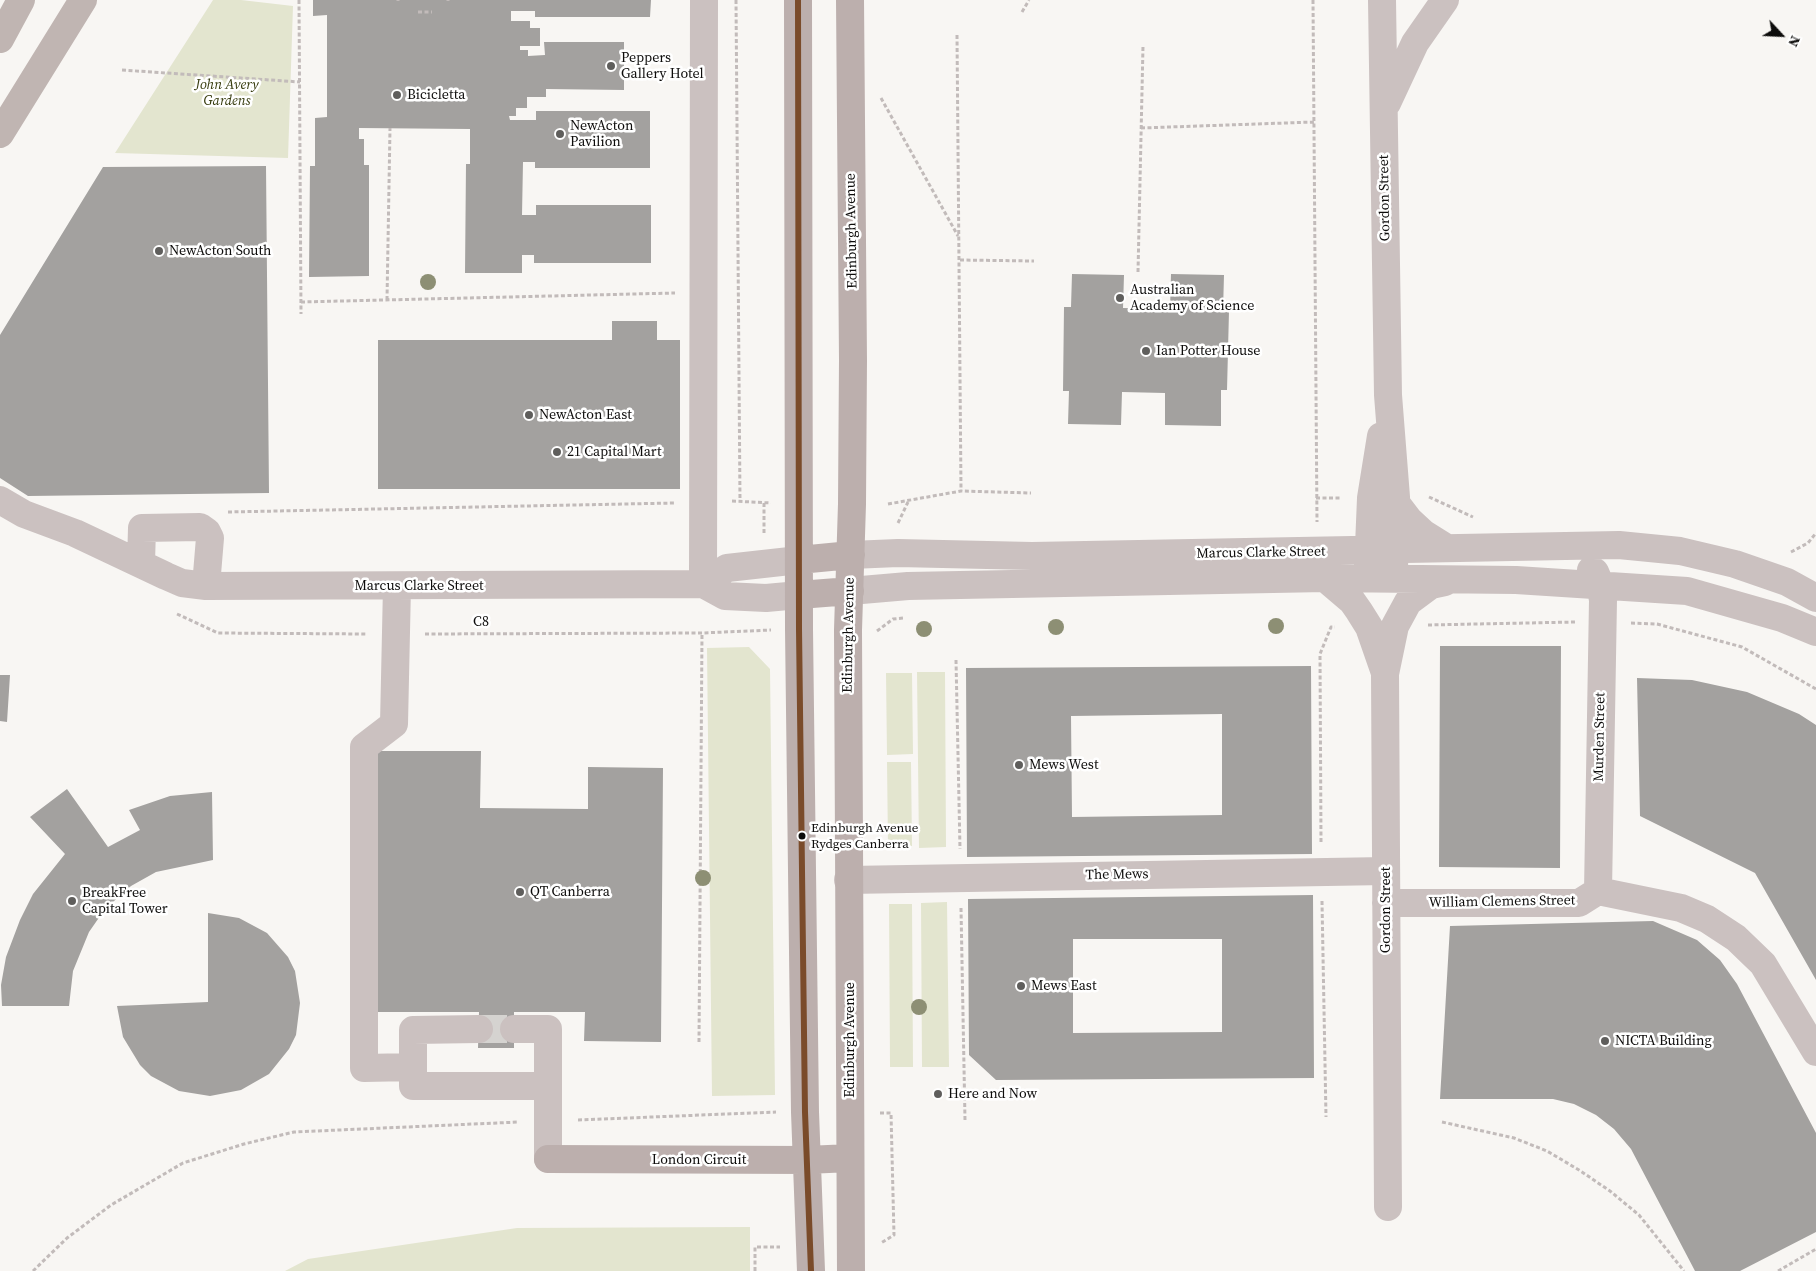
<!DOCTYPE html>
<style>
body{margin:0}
#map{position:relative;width:1816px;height:1271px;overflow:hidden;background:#f8f6f3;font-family:"Source Serif 4",serif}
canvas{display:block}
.north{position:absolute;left:1756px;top:10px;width:50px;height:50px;-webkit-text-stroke:4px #fff;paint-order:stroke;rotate:115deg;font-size:14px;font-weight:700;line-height:20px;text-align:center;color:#0d0c0b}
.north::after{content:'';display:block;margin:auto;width:18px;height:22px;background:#0d0c0b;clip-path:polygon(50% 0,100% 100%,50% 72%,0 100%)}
</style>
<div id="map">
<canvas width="1816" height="1271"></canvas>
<div class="north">N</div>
</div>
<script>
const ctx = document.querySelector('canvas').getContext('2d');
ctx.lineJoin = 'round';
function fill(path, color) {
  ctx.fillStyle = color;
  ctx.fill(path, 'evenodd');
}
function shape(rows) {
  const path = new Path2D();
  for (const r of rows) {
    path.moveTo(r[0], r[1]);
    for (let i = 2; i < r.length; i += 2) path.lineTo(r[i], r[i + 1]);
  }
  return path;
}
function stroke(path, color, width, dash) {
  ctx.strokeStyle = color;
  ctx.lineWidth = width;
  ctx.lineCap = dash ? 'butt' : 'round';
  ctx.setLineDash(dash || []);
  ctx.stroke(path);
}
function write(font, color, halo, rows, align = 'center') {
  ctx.font = font + ' "Source Serif 4",serif';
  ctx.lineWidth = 5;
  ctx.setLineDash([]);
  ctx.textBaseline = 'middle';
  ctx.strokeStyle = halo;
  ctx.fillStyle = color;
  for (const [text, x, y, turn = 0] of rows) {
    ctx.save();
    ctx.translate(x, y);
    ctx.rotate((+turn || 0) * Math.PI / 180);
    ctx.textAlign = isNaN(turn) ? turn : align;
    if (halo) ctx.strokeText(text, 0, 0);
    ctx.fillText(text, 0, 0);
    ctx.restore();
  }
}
fill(shape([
 [213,0,241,0,293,6,288,158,115,153],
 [749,647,770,669,775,1095,712,1096,707,648],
 [917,672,945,672,946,847,919,848],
 [886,673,912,673,913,754,887,755],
 [887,762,911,762,912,846,888,846],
 [947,902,949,1067,922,1067,921,903],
 [889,904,912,904,913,1067,890,1067],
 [750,1227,750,1271,285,1271,308,1259,517,1228]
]), '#e3e5cf');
fill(shape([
 [313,0,651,0,650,17,535,17,535,11,511,11,511,21,530,21,530,28,540,28,540,46,520,46,520,50,528,50,528,56,545,55,544,42,624,42,624,90,546,89,546,97,527,97,527,108,516,108,516,116,509,116,510,120,536,120,536,111,650,111,650,168,535,168,535,162,523,162,522,215,536,215,536,205,651,205,651,263,534,263,534,255,522,255,522,273,465,273,466,164,470,164,470,129,359,128,359,139,364,139,364,165,369,165,369,276,309,277,310,166,315,166,315,118,327,117,327,15,313,16],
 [266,166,269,493,28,496,0,478,0,335,103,167],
 [1072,274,1124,275,1123,308,1170,309,1171,274,1224,275,1223,311,1229,311,1227,390,1221,390,1221,426,1165,425,1165,393,1122,392,1121,425,1068,424,1069,391,1063,391,1064,307,1071,307],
 [612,321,657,321,657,340,680,340,680,489,378,489,378,340,612,340],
 [1440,646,1561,646,1560,868,1439,867],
 [1311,666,1312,854,967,857,966,668],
 [1222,714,1222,815,1072,817,1071,716],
 [0,675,10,675,7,722,0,721],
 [1637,678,1692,680,1747,692,1799,714,1816,725,1816,980,1755,873,1640,816],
 [375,751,481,751,480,808,588,809,588,767,663,768,661,1042,584,1041,585,1012,514,1012,514,1048,478,1048,479,1012,369,1012],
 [67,789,108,847,140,830,129,810,170,796,212,792,213,860,156,872,131,886,105,909,89,932,73,971,69,1006,2,1006,1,985,6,957,20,920,33,894,65,854,30,817],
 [1313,895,1314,1078,996,1080,969,1055,968,899],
 [1073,939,1222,939,1222,1032,1073,1033],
 [208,913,239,918,267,933,288,957,295,971,300,1003,296,1035,289,1049,269,1074,241,1090,210,1096,179,1091,151,1076,140,1065,123,1037,117,1006,208,1002],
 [1653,921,1697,940,1720,960,1737,984,1816,1133,1816,1232,1740,1271,1695,1271,1631,1149,1614,1129,1596,1115,1574,1104,1553,1099,1440,1099,1450,926]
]), '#a3a19f');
stroke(shape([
 [479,1029,514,1029]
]), '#d5d3d0', 28, [28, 14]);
stroke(shape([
 [299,0,301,314],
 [736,0,740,501],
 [1313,0,1317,522],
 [398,1,398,0],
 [448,1,448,0],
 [418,12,432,12],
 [1022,12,1029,0],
 [957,35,961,491],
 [122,70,300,82],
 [881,98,958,236],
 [1141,128,1314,122],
 [960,260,1034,261],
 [1138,272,1143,46],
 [387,300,390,128],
 [301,302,675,293],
 [1429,497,1473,517],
 [1316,498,1342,498],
 [732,501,771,503],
 [764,503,764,535],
 [888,504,961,491,1031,493],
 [228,512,674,503],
 [898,523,908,502],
 [1791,552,1808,543,1816,533],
 [177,614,218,633,366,634],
 [1631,623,1657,624,1742,647,1816,689],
 [1428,625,1575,622],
 [877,631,893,619,904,618],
 [425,634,702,633,771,630],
 [956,660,960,849],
 [1321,842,1320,654,1331,627,1335,627],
 [1322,901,1326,1117],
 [961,908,965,1120],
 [699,1042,702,633],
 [880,1113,891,1113,894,1235,881,1243],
 [578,1120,776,1112],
 [1442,1122,1514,1138,1547,1151,1579,1170,1610,1191,1639,1215,1684,1271],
 [33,1271,67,1238,111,1205,183,1163,244,1144,294,1132,519,1122],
 [755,1271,755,1247,780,1247],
 [1778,1271,1816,1249]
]), '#c2bbba', 3, [4, 2.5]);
stroke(shape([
 [1382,0,1388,395,1396,497,1394,568],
 [1387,103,1415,43,1445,0],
 [0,500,24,514,75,533,166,576,182,583,206,586,703,584,725,596,766,598,799,595],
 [1396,503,1409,520,1423,533,1447,548],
 [851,555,898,553,1032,556,1619,545,1680,551,1735,564,1787,582,1816,598],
 [141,563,142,528,200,527,207,532,210,538,206,586],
 [1368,570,1371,498,1381,436],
 [1591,570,1595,572,1600,584,1603,600,1598,891],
 [1325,578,1352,601,1359,611,1369,627,1385,673],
 [703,584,704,0],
 [703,584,727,568,799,560],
 [397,586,394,724,364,747,364,1068,413,1067],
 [850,591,908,586,1325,578,1516,580,1687,591,1782,618,1816,632],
 [848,880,1386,871],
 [1386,903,1579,903,1598,891,1681,908,1707,919,1736,938,1763,964,1816,1052],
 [479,1029,413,1030,413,1086,548,1086],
 [514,1029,548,1029,548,1159],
 [1388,1207,1385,674,1395,626,1408,602,1431,585,1445,582]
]), '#cbc1c0', 28);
stroke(shape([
 [798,0,799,629,805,1112,811,1271],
 [850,0,853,360,852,504,848,630,851,1271],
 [799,560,851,555],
 [799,595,850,591],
 [548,1159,807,1160,850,1158]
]), '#bcafad', 28);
stroke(shape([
 [0,39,21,0],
 [0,134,83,0]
]), '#c0b5b2', 28);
stroke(shape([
 [798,0,799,629,805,1112,811,1271]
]), '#7a4b2a', 6);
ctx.fillStyle = '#8d8f74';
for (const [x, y] of [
 [428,282],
 [1276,626],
 [1056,627],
 [924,629],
 [703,878],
 [919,1007]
]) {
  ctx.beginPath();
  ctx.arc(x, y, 8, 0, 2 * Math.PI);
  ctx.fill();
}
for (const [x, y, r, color] of [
 [611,66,5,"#5f5e5c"],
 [397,95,5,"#5f5e5c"],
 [560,134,5,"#5f5e5c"],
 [159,251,5,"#5f5e5c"],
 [1120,298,5,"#5f5e5c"],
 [1146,351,5,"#5f5e5c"],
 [529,415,5,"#5f5e5c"],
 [557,452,5,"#5f5e5c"],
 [1019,765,5,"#5f5e5c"],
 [802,836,4.5,"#0d0c0b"],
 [520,892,5,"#5f5e5c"],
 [72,901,5,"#5f5e5c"],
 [1021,986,5,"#5f5e5c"],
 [1605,1041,5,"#5f5e5c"],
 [938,1094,5,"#5f5e5c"]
]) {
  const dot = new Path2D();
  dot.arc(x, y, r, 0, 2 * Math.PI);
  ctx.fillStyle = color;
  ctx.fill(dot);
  stroke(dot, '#fff', 2);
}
write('13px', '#0d0c0b', '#fff', [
 ["Edinburgh Avenue",811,829],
 ["Rydges Canberra",811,845]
], 'left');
write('14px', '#0d0c0b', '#fff', [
 ["Peppers",621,58],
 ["Gallery Hotel",621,74],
 ["Bicicletta",407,95],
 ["NewActon",570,126],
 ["Pavilion",570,142],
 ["NewActon South",169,251],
 ["Australian",1130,290],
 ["Academy of Science",1130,306],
 ["Ian Potter House",1156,351],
 ["NewActon East",539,415],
 ["21 Capital Mart",567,452],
 ["Mews West",1029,765],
 ["QT Canberra",530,892],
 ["BreakFree",82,893],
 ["Capital Tower",82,909],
 ["Mews East",1031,986],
 ["NICTA Building",1615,1041],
 ["Here and Now",948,1094]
], 'left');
write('italic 14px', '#363b0d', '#fff', [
 ["John Avery",227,85],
 ["Gardens",227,101]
]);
write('14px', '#0d0c0b', '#fff', [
 ["Gordon Street",1385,198,-91],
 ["Edinburgh Avenue",852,231,-91],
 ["Marcus Clarke Street",1261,553,-1],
 ["Marcus Clarke Street",419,586],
 ["C8",481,622],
 ["Edinburgh Avenue",849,635,-89],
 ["Murden Street",1600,737,-89],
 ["The Mews",1117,875,-1],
 ["William Clemens Street",1502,902,-1],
 ["Gordon Street",1386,910,-90],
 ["Edinburgh Avenue",850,1040,-90],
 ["London Circuit",699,1160]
]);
</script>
